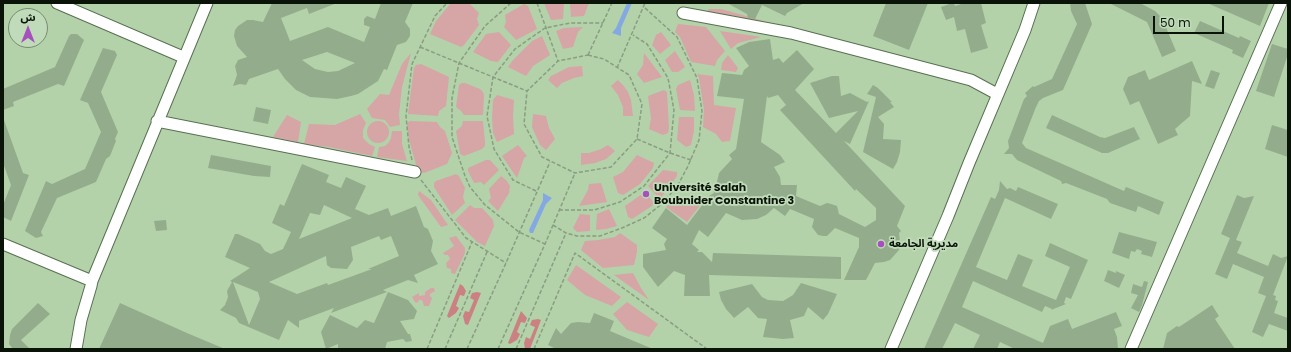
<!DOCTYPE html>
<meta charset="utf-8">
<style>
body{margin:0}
#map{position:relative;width:1291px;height:352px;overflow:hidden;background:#c0dbb9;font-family:Poppins,"Noto Sans Arabic",sans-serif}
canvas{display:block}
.frame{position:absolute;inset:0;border:4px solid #0a1308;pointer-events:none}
.north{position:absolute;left:8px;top:8px;width:40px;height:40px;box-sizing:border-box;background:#c0dbb9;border:1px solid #778b72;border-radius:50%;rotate:0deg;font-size:11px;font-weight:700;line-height:16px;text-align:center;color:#0a1308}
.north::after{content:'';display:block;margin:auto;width:14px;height:18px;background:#a650be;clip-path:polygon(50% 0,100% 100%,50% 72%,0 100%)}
.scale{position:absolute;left:1153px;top:16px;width:71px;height:18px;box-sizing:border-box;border:2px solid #0a1308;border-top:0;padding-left:5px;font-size:12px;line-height:14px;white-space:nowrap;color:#0a1308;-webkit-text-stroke:3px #c0dbb9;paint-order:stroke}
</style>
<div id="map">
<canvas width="1291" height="352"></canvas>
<div class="frame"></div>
<div class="north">ش</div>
<div class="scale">50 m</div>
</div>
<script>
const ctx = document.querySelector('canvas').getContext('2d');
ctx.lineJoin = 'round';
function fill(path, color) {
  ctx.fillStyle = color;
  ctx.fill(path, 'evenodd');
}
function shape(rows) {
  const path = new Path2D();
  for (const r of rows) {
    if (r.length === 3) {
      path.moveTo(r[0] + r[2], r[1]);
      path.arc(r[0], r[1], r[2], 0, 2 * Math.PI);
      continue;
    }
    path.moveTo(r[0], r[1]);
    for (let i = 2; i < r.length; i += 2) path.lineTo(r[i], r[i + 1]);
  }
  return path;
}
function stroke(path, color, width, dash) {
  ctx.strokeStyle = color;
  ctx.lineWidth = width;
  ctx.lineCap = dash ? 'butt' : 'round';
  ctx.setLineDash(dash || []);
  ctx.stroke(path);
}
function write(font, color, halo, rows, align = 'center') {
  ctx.font = font + ' Poppins,"Noto Sans Arabic",sans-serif';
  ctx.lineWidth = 3.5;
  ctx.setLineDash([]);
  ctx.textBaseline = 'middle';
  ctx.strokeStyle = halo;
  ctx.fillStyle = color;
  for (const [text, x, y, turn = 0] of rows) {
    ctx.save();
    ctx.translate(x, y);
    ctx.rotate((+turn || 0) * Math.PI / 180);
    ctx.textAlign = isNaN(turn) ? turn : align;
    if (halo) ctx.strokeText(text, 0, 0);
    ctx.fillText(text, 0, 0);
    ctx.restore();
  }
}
fill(shape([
 [3,3,1288,3,1288,349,3,349],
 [16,16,40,16,40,40,16,40]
]), '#b3d2aa');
fill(shape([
 [451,3,469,3,479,13,477,19,479,25,464,45,461,47,430,34,436,21],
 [544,3,564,3,563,19,551,20],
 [570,3,589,3,584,16,571,17],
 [524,4,528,6,537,29,516,40,504,27,506,22,505,15],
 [708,9,721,9,806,33,708,14],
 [678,24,706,27,725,51,717,60,715,66,691,62,680,37,675,32],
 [583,27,578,32,573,47,563,49,556,31,564,28],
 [720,31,761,37,738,43,731,49],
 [499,32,511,45,498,62,491,61,473,52,486,34],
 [661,32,671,45,660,54,652,45,656,35],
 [542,36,550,55,533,66,526,76,508,67,513,60,532,41],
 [675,51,685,67,678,72,672,72,665,60],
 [411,53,402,87,399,114,400,125,390,127,385,120,372,118,367,109,380,94,389,95,402,64],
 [644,53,662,77,644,83,637,74,643,65],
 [728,55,738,68,736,72,721,70,722,63],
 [421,64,449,77,446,106,439,111,438,116,408,114,414,68,416,65],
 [582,66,583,76,574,78,562,83,557,88,548,80,551,76,569,67],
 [697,74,713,76,714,105,736,108,730,141,722,142,716,134,703,127,704,110,699,78],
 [618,80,623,85,628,92,631,100,633,116,623,116,623,107,618,95,611,86],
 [690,80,694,95,695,111,680,110,676,89,678,85],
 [462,83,465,83,480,89,483,92,484,96,483,115,464,115,461,111,456,107,459,85],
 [664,90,667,92,669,128,668,133,663,135,649,129,651,118,648,96],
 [497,95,514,100,513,116,514,134,497,142,493,133,492,117,493,100],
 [360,114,366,123,363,130,363,138,369,144,375,147,372,156,329,147,304,144,309,124,335,125],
 [533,114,546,116,549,128,555,139,546,150,540,145,532,127],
 [287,115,301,122,298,142,273,137],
 [679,117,694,117,694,131,691,145,686,147,677,140],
 [378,132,11],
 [410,121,437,122,440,127,445,131,452,153,447,164,424,173,419,172,417,168,409,140,407,123],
 [463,121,483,121,485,142,485,146,482,149,464,156,460,154,456,131,462,126],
 [392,131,402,131,402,144,407,161,377,157,379,147,385,146,389,142,391,138],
 [518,145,527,156,524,158,517,178,502,156],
 [608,145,615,151,606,159,595,163,581,165,581,153,589,153,601,149],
 [637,155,654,163,653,168,640,184,623,195,618,193,613,177,623,172],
 [486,160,490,160,499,170,484,185,481,182,474,183,468,171,468,168],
 [663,170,677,172,677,176,660,199,648,186],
 [456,174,459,176,465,188,463,197,465,203,452,215,434,187,434,183,436,181],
 [501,176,506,180,510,186,509,193,498,211,488,201,491,198,489,189],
 [601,183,607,202,579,206,588,190,589,184],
 [419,191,431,200,448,225,441,227,418,195],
 [645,192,655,204,632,219,628,217,625,206],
 [675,197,689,202,699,201,702,203,687,222,666,207],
 [470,205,474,208,482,208,493,220,494,226,485,246,477,242,455,220],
 [609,209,617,226,606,229,596,230,597,214],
 [580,214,590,215,590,231,577,232,573,228],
 [620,233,637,245,637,252,634,265,603,268,581,250,585,241,598,240,615,237],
 [456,236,465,248,465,253,455,274,451,273,451,269,447,268,446,263,450,259,448,255,445,255,443,253,454,246,449,238],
 [576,265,621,297,612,306,585,295,567,280],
 [633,273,641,288,649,300,614,275],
 [431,288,434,288,435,291,430,294,430,296,432,298,429,306,424,306,422,300,419,300,417,303,415,302,412,297,419,293,419,296,425,295,425,292],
 [627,302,658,324,649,337,627,330,613,314]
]), '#d6a5a5');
fill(shape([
 [460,284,463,286,466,291,464,296,460,295,456,306,459,308,456,313,449,318,447,316],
 [477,292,481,293,468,325,465,324,463,316,465,311,469,312,474,300,470,298,472,293],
 [521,311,527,318,525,323,521,322,517,332,520,334,517,340,510,344,508,343],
 [538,319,541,320,530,349,525,349,524,343,526,337,530,339,535,327,530,325,532,320]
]), '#cb8182');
fill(shape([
 [627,3,632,3,621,28,621,36,612,33,616,28],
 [543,193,552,198,546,204,533,233,530,233,529,230,543,200]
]), '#84a9e2');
fill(shape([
 [272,3,337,3,309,14,307,8,281,18,290,41,328,27,364,42,370,27,364,25,364,19,367,16,375,19,381,3,413,3,405,22,410,29,410,36,406,42,397,45,387,70,384,69,378,81,358,94,351,96,337,99,310,97,296,90,285,79,278,69,249,79,246,85,240,84,233,86,237,75,235,66,238,60,247,57,237,46,234,36,235,30,238,26,247,20,253,20,263,22],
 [327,52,355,63,338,71,328,72,315,69,302,60],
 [727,3,804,3,787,13,785,16,762,5,755,19,748,18,747,14],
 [886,3,928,3,909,50,873,36],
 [952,3,954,3,955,6,964,3,981,3,986,23,981,25,988,48,971,53,965,29,957,31,954,17,946,20,941,7],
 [1070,3,1085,3,1092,24,1063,90,1043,98,1039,101,1036,107,1022,143,1026,148,1124,191,1126,187,1164,202,1159,215,1138,206,1136,212,1110,203,1107,199,1066,183,1062,184,1061,181,1017,160,1012,154,1004,154,1009,148,1008,141,1010,136,1024,99,1027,96,1025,93,1033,86,1034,87,1052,79,1077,24,1071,11],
 [1109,3,1140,3,1155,11,1162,18,1176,51,1162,57,1147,22],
 [1207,3,1269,3,1260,26],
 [1200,21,1239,38,1240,36,1251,41,1243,58,1232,53,1233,50,1194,33],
 [71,34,77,34,84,40,64,86,58,84,13,102,14,106,3,110,3,89,55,67,69,36],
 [770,39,773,60,779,58,783,63,797,50,814,69,795,90,836,133,858,111,829,118,810,83,832,76,839,76,841,96,850,93,867,102,869,101,850,144,844,141,905,206,897,226,901,231,899,233,900,243,899,250,890,260,884,262,875,263,866,280,844,280,859,247,859,238,835,228,827,236,823,236,818,235,812,227,814,219,790,209,785,216,774,208,766,215,757,219,742,220,726,213,708,237,699,230,692,244,699,250,697,252,702,252,712,262,713,253,841,257,841,279,709,275,710,296,684,296,685,275,674,271,658,287,643,267,643,254,666,250,664,244,667,239,652,228,666,208,687,225,709,196,714,193,713,189,716,186,719,173,732,159,729,155,736,149,744,99,717,96,722,73,742,75,744,70,749,66,736,48,749,42],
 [778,95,786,105,780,110,855,191,856,189,876,208,876,220,865,227,839,214,837,206,831,204,827,203,820,206,796,196,797,185,781,185,780,177,774,167,785,162,780,155,761,142,767,96,768,98],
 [1272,44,1288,49,1288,54,1274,97,1256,91],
 [103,48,115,51,117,55,101,92,118,132,115,139,116,141,110,156,106,159,96,182,57,198,41,232,43,236,36,238,25,231,46,181,52,184,85,169,101,132,88,103,80,100],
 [1192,61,1202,84,1192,81,1190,116,1175,129,1178,135,1158,144,1139,101,1130,105,1123,89,1128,77,1145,70,1149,80],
 [1211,70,1220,73,1214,89,1205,86],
 [873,85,878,88,892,102,890,102,894,107,878,117,884,124,883,139,901,140,900,152,897,162,893,169,863,152,876,97,867,94],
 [256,107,271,110,268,124,253,121],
 [1052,115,1100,137,1105,138,1134,127,1140,139,1108,153,1102,153,1046,128],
 [3,120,4,120,23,173,29,175,11,221,3,217,3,205,11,185,3,163],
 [1272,125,1288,130,1288,157,1265,149],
 [211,155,271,166,270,177,254,176,208,168],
 [302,164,329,175,326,182,341,188,346,177,366,186,355,209,369,215,388,208,391,216,416,206,424,227,428,229,433,241,431,251,438,264,414,275,418,283,408,280,383,290,387,292,331,313,334,308,299,321,299,328,288,320,279,340,239,323,236,318,220,310,225,305,228,297,227,291,232,282,230,281,250,268,225,257,235,234,238,234,260,244,265,251,271,254,283,249,291,232,272,223,280,204,284,206],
 [324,205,352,218,299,239,310,213,320,215],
 [379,236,381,240,391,236,399,256,368,269,372,269,328,285,327,283,297,294,269,282,326,256,327,265,331,268,347,269,353,260,351,247],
 [233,282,258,292,260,299,249,325],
 [1000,181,1007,189,1010,188,1016,191,1018,187,1058,204,1051,219,1005,198,976,267,1007,280,1018,254,1033,260,1022,286,1056,300,1070,267,1045,256,1050,243,1088,260,1071,299,1066,297,1064,303,1066,304,1051,310,1052,309,1045,306,1042,312,973,281,962,307,1043,343,1050,326,1068,319,1072,329,1116,312,1122,326,1114,329,1117,337,1118,349,1015,349,1000,342,997,349,973,349,980,335,955,323,942,349,924,349,991,197,995,199,999,190],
 [1237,195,1244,198,1254,196,1236,240,1242,242,1237,253,1268,266,1273,254,1281,258,1288,256,1273,295,1276,296,1275,300,1278,301,1274,313,1288,318,1288,331,1269,324,1263,337,1252,332,1266,296,1258,293,1264,277,1233,264,1227,279,1215,274,1230,238,1221,234],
 [166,220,167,230,156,231,154,221],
 [1119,232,1157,242,1152,257,1141,254,1142,251,1137,249,1135,252,1131,251,1129,259,1112,253],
 [1108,270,1116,273,1116,271,1125,275,1119,288,1104,281],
 [1144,281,1148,282,1142,305,1139,312,1131,308,1138,295,1131,293,1133,284,1142,287],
 [801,283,837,294,828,314,823,320,808,307,804,316,790,320,794,338,783,339,763,337,767,319,758,318,748,307,734,318,726,309,721,300,719,292,752,284,762,297,768,300,783,301,793,295],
 [388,292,408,300,417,311,414,319,400,321,408,334,410,334,412,341,406,342,403,339,387,342,385,349,338,349,338,344,326,349,321,332,330,315,357,328,365,320,374,323],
 [38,303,50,314,21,340,30,349,13,349,9,344,10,335,12,329],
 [120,303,187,333,225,349,99,349],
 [1212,305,1219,316,1215,319,1235,349,1163,349,1167,333,1177,326,1179,327],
 [594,313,614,321,610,331,653,349,556,349,548,345,556,328,561,334,571,323,578,322,590,323]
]), '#93ad8c');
const minor = shape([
 [57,3,183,57],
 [683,13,791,33,971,80,997,94],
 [157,121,415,172],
 [3,244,92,281],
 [76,349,81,320,91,286,92,281,207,3],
 [891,349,948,216,969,163,1025,30,1034,3],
 [1131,349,1281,3]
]);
stroke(minor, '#587051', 13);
stroke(shape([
 [511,3,485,26,459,63,452,98,452,137,465,176,470,187,485,205,519,232,545,244],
 [537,3,558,61],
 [420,47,527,91],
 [588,55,604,59,629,75,642,104,637,139,611,167,575,173,542,157,524,124,527,91,558,61,588,55],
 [588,55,612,3],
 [617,68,645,3],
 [637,139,670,153,691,160],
 [412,160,409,147,406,116,412,64,435,16,447,3],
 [421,180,466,238,506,263],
 [536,191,513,180,494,149,487,116,493,77,515,49,545,28,570,23,603,23],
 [559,210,594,210,620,202,644,186,670,153,674,110,668,78,647,44,633,35],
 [553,225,566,233,577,236,600,236,622,228,644,218,663,203,678,185,688,166,699,140,702,111,697,78,677,37,644,7],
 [427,349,472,242],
 [445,349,487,252],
 [467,349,506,263,550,162],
 [498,349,545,244,575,173],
 [516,349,566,233],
 [534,349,575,253,707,349]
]), '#889d82', 1.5, [4, 2]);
stroke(minor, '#fff', 11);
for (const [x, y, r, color] of [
 [646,194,4,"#a650be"],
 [881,244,4,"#a650be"]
]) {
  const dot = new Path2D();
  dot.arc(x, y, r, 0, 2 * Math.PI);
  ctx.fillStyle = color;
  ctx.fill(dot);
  stroke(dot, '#c0dbb9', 1.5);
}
write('bold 11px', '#0a1308', '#c0dbb9', [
 ["Université Salah",654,188],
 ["Boubnider Constantine 3",654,201],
 ["مديرية الجامعة",889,244]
], 'left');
</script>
